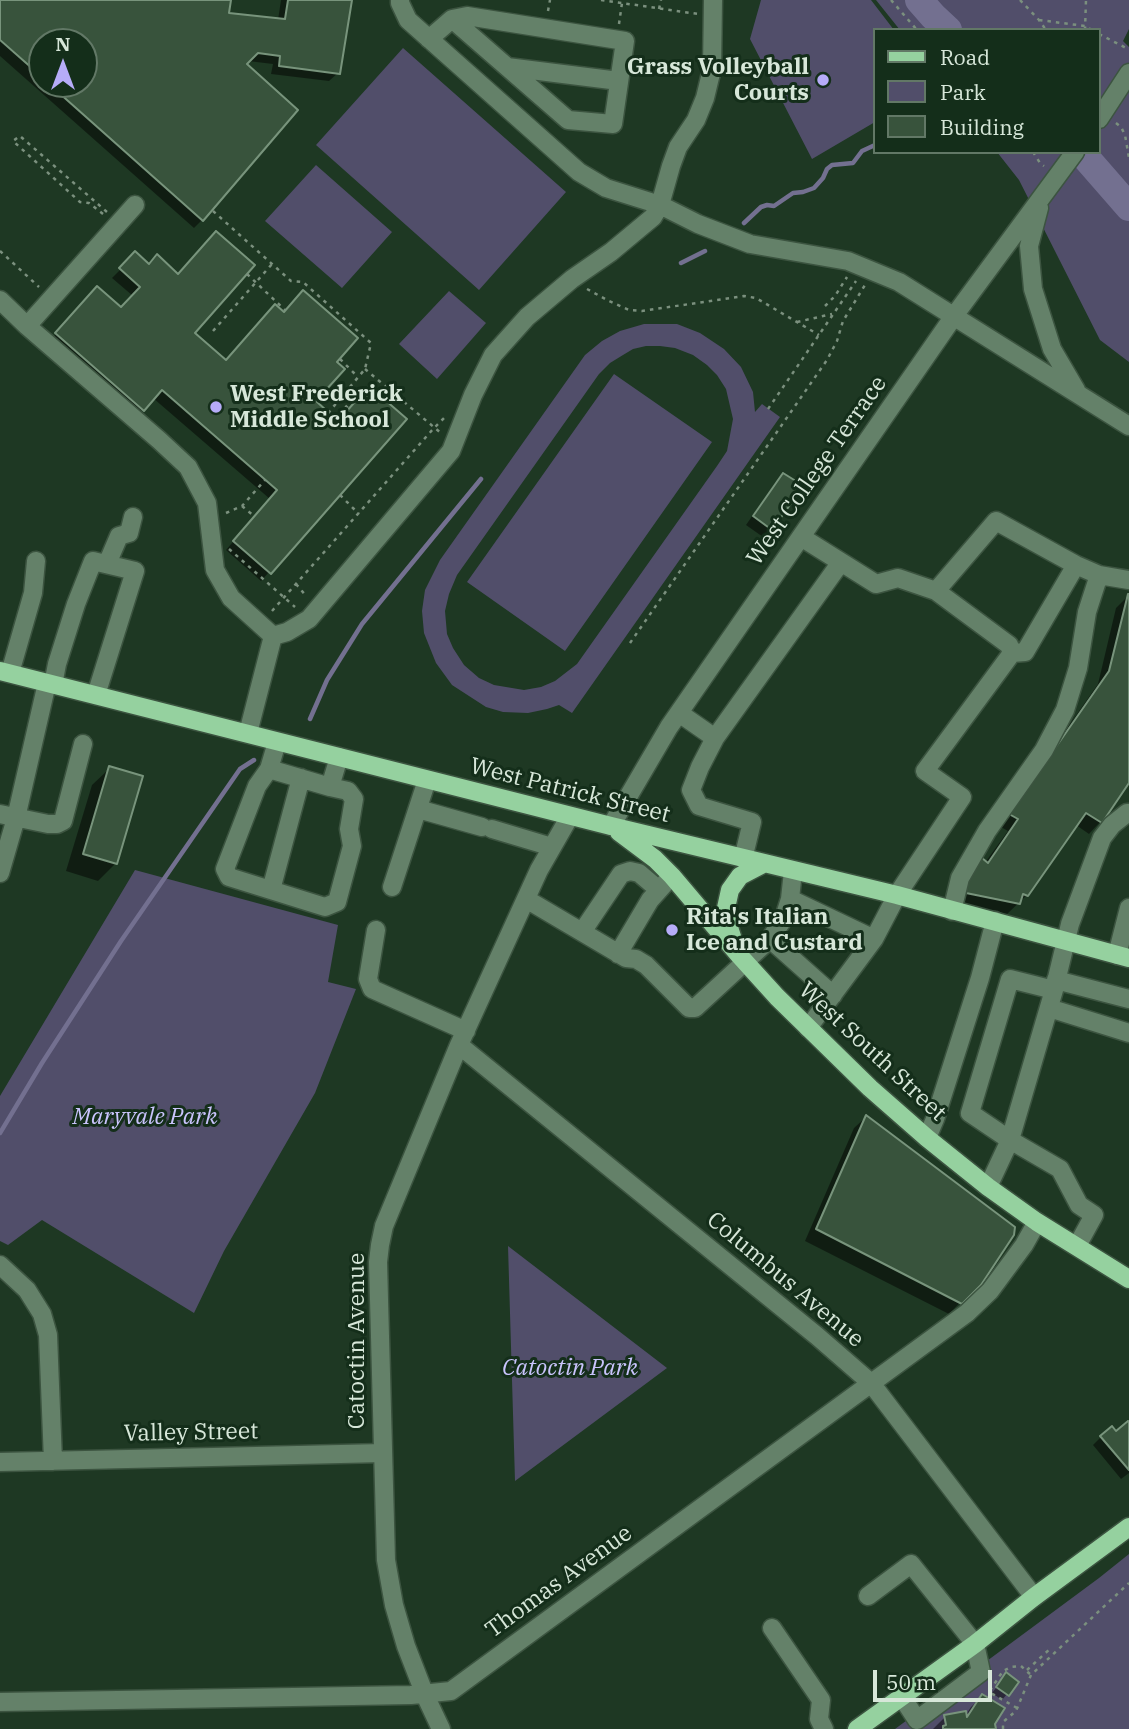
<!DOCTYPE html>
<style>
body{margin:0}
#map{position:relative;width:1129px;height:1729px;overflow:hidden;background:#1e3823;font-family:"IBM Plex Serif",serif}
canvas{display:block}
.legend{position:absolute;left:873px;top:28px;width:228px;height:126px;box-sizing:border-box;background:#142e1a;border:2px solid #627866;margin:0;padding:9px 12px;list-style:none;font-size:21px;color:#d7e7d9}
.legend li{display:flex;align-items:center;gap:14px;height:35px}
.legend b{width:35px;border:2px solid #627866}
.north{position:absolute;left:28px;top:28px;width:70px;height:70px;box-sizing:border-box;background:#142e1a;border:2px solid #627866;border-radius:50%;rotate:0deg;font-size:19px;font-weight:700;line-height:28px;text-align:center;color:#d7e7d9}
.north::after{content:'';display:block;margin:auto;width:24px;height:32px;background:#b6acf8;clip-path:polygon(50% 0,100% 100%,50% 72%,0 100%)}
.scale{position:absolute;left:873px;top:1670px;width:119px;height:32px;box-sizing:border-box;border:4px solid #d7e7d9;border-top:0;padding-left:9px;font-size:21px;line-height:24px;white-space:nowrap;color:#d7e7d9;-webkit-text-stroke:5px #142e1a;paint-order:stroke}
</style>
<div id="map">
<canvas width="1129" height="1729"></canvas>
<ul class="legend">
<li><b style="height:9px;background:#95d19f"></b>Road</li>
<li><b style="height:19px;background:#514e6a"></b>Park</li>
<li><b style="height:19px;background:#38533c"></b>Building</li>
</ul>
<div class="north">N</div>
<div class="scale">50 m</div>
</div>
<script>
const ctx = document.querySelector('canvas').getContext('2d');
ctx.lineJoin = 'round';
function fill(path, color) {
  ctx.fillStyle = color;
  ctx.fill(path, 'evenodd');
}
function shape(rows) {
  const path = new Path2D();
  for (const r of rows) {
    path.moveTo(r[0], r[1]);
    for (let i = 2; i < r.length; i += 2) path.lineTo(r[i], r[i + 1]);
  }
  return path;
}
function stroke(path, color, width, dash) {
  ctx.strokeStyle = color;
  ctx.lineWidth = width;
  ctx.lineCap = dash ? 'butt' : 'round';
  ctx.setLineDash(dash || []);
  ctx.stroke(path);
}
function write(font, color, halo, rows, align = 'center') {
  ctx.font = font + ' "IBM Plex Serif",serif';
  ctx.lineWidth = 6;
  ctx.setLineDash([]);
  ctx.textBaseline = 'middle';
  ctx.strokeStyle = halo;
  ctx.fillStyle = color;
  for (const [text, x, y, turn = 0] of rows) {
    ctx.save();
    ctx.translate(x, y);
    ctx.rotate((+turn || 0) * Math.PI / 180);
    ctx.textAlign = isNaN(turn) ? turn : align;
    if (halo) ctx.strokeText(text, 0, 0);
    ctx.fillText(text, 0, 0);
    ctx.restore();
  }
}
fill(shape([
 [761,0,871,0,894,30,875,30,875,122,812,159,750,39],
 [876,0,1129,0,1129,29,1123,41,1129,47,1129,362,1100,340,1019,180,997,152,1099,152,1099,30,900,30],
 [403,48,566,192,479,290,316,145],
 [316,165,392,232,342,288,265,221],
 [449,291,486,323,437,379,399,344],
 [644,324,677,324,700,333,724,349,741,367,753,392,755,412,762,404,780,417,572,713,559,705,547,709,528,713,503,712,486,707,452,685,436,663,424,633,422,611,425,590,440,560,585,355,602,341,620,331],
 [646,346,660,346,675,348,693,355,707,365,717,375,726,389,733,419,727,451,717,466,577,664,555,681,541,687,524,690,494,685,479,678,464,665,453,648,447,634,445,611,449,594,457,575,599,374,610,363,623,355,633,349],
 [614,374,712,442,565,651,467,582],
 [135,870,338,925,328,982,356,989,315,1093,224,1251,194,1313,42,1220,8,1245,0,1241,0,1096],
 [508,1246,667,1368,515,1481],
 [1129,1554,1129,1729,895,1729,1099,1578]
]), '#514e6a');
fill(shape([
 [0,0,229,0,227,14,278,20,281,0,350,0,338,73,329,81,271,74,273,64,248,61,245,64,202,220,194,228,0,56],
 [42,42,84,42,84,84,42,84],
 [136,254,193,334,225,362,335,362,314,402,338,423,404,419,261,581,226,550,270,499,153,398,134,418,48,343,88,297,121,309,133,296,112,278],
 [784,475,771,529,763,537,746,525,775,483],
 [1128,596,1129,780,1100,822,1089,834,1076,825,1027,895,1006,915,955,904,1008,831,999,826,1098,684,1116,608],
 [110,768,116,863,98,881,66,871,92,785],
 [866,1117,979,1283,949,1314,805,1241,854,1128],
 [1129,1425,1129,1473,1121,1479,1093,1445,1101,1437,1116,1434],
 [1006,1675,1017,1682,1002,1700,992,1693],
 [982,1696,994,1729,933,1729,945,1717,965,1716,971,1707]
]), '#0007');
stroke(shape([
 [744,223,761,207,767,205,774,206,793,193,803,192,814,188,823,178,827,169,832,165,853,163,862,151,875,145],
 [681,263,705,251],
 [310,719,327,680,362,624,481,479],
 [0,1133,42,1063,121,941,240,769,254,760]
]), '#737090', 4.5);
stroke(shape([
 [919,0,933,16,948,30],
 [1081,152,1129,207]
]), '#737090', 28);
const building = shape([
 [0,0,231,0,229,13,285,19,288,0,352,0,340,74,279,66,280,56,258,53,247,64,298,110,203,221,49,84,84,84,84,42,42,42,42,77,0,40,0,0],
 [216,231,255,265,195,333,226,360,275,304,284,312,303,290,358,338,337,362,345,369,316,401,338,421,369,386,407,419,271,574,233,541,277,490,162,390,144,411,55,333,97,286,121,307,140,287,119,268,135,251,149,264,157,254,178,274,216,231],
 [783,473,799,483,800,491,772,530,753,516,783,473],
 [1128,594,1129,594,1129,783,1102,823,1086,813,1028,896,1023,894,1020,904,966,893,966,879,982,858,988,863,1018,819,1009,814,1109,671,1128,594],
 [109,766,143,776,117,864,83,854,109,766],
 [866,1115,1015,1227,1014,1235,981,1285,962,1304,816,1229,866,1115],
 [1128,1421,1129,1422,1129,1470,1100,1436,1112,1426,1116,1431,1128,1421],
 [1006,1672,1019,1682,1009,1696,996,1687,1006,1672],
 [982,1694,1005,1708,995,1724,996,1729,943,1729,943,1726,946,1725,944,1715,966,1711,967,1717,982,1694]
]);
fill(building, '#38533c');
stroke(building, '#78947c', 2);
const minor = shape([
 [400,0,400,3,408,20,579,172,606,188,660,205,698,224,750,244,848,261,899,282,1129,426],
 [429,39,452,19,467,16,625,41,613,124,568,120,452,19],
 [507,67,619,81],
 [1099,119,1129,73],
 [1039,208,1029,246,1033,289,1052,349,1076,390],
 [0,300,27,326,159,440,188,467,207,503,215,570,231,598,273,636],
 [27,326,135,205],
 [801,537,876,584,898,578,936,591,996,521,1076,565,1099,575],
 [107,564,119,536,129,533,133,517],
 [273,636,287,632,309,619,451,451,473,395,493,355,527,317,572,279,611,252,653,217,660,205,671,166,678,147,696,120,705,98,712,69,713,0],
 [1012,653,1025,652,1076,565],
 [10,673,33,593,36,561],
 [53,685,57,664,76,604,93,561,135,571,96,695],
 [679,713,715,738,841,562],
 [248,733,273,636],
 [715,738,700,767,691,790,699,806,752,822,743,859],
 [277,742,269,769,330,787,339,757],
 [269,769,257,786,225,869,229,877,325,907,337,902,352,846,349,829,354,799,348,791,330,787],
 [418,809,482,827],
 [0,814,48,824,57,824,63,821,83,744],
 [611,826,669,727,954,316,1075,152],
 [492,829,552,847],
 [793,871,790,899,874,939],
 [0,873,16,818,47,683],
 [392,887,427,780],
 [271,890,301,778],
 [526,899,626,958,636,959,646,965,689,1008,695,1008,770,939,784,918,790,899],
 [952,911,960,878,987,831,1044,750,1065,710,1078,668,1087,612,1099,575,1129,580],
 [376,930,368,979,372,989,466,1031],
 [582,932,621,874,630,871,639,873,659,890],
 [770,939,833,995],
 [618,954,650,900,667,881],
 [1117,955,1129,908],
 [1056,980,1129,999],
 [1054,990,1010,979,970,1113,1010,1140,1060,1169,1079,1205,1094,1215,1077,1246],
 [1049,1008,1129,1033],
 [808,1028,874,939,897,895,962,797,925,771,1012,653,1009,645,936,591],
 [459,1045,817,1336,871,1383,1034,1597],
 [927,1138,935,1119,980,978,995,921],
 [988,1187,1010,1140,1054,990,1070,924,1102,838,1112,825,1127,813,1129,813],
 [0,1265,27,1290,42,1314,48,1335,53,1461],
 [0,1462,383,1453],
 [868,1596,911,1564,975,1644,981,1672,917,1720,902,1697],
 [772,1628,821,1700,819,1719,824,1729],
 [0,1702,411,1695,451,1691,967,1313,990,1291,1024,1245,1037,1222],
 [441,1729,425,1695,406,1646,394,1605,386,1560,378,1262,380,1245,384,1226,459,1045,539,870,570,816]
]);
const major = shape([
 [0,671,611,826,897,895,1129,958],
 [619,832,655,859,672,876,738,954,777,997,870,1088,927,1138,988,1187,1037,1222,1129,1279],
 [735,946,726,918,726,908,730,890,740,876,763,864],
 [857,1729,975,1644,1034,1597,1129,1527]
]);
stroke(minor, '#3c5440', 21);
stroke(major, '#3c5440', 21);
stroke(shape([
 [601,0,698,14],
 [891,0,917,30],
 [1020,0,1039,20,1046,30],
 [659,9,661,0],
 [548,11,550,0],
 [1039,20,1085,26,1092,30],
 [619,24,622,3],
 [1085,30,1086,0],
 [1099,34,1128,49],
 [1116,123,1121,127,1125,135,1129,158],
 [1033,152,1040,163,1044,166],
 [213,211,291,281,303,282,371,343,365,369,329,412],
 [103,214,89,203,80,202,13,141,20,136,107,212],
 [0,251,39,287],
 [247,274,285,310],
 [587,289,609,301,629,310,642,311,744,296,756,298,819,335],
 [825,306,835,296,847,277],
 [797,322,832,314],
 [213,331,272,264],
 [340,359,358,377],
 [365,369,442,434],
 [339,400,349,409],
 [768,409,856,281],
 [340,495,359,514],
 [242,506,254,516],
 [226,513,242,506,265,480],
 [229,549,295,607],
 [296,584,307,597],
 [272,611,434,428,447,415],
 [630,643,827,360,837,341,843,321,865,285],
 [1027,1670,1051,1648],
 [1017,1708,989,1692,1003,1671,1011,1667,1021,1666,1031,1675],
 [1003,1729,1003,1722,1016,1711,1031,1675,1129,1583]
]), '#7b907e', 2.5, [3.5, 5]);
stroke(minor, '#648169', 18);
stroke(major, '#95d19f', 18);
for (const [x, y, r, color] of [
 [823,80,7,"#b6acf8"],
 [216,407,7,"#b6acf8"],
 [672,930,7,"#b6acf8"]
]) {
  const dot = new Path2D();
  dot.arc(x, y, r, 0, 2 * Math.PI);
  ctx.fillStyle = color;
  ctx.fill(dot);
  stroke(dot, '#142e1a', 2.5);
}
write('bold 23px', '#d7e7d9', '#142e1a', [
 ["Grass Volleyball",809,67,"right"],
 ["Courts",809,93,"right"],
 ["West Frederick",230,394],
 ["Middle School",230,420],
 ["Rita's Italian",686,917],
 ["Ice and Custard",686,943]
], 'left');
write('23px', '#d7e7d9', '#142e1a', [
 ["West College Terrace",817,471,-55],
 ["West Patrick Street",570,791,14],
 ["West South Street",872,1052,43],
 ["Columbus Avenue",785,1280,40],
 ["Catoctin Avenue",357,1341,-90],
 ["Valley Street",191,1433,-1],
 ["Thomas Avenue",559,1582,-36]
]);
write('italic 23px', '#cac4fd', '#142e1a', [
 ["Maryvale Park",145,1117],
 ["Catoctin Park",570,1368]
]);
</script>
